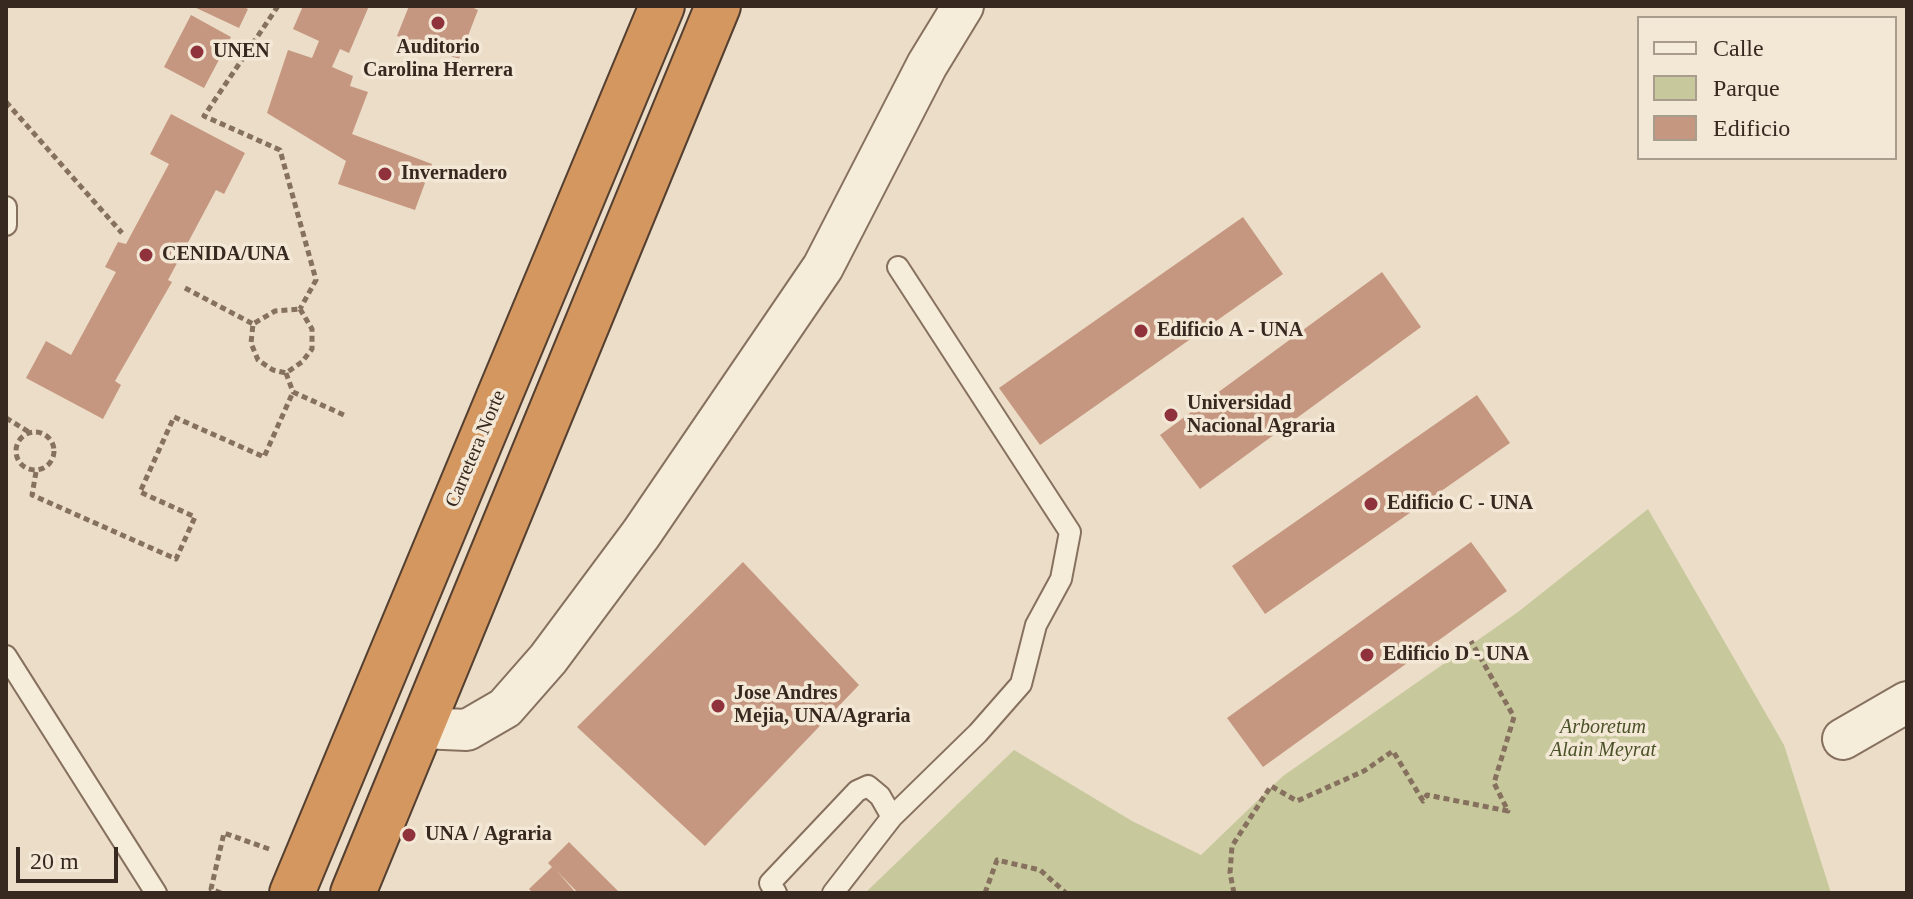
<!DOCTYPE html>
<style>
body{margin:0}
#map{position:relative;width:1913px;height:899px;overflow:hidden;background:#ebddc7;font-family:"Times New Roman",serif}
canvas{display:block}
.frame{position:absolute;inset:0;border:8px solid #372920;pointer-events:none}
.legend{position:absolute;left:1637px;top:16px;width:260px;height:144px;box-sizing:border-box;background:#f3e8d6;border:2px solid #a89c8d;margin:0;padding:10px 14px;list-style:none;font-size:24px;color:#372920}
.legend li{display:flex;align-items:center;gap:16px;height:40px}
.legend b{width:40px;border:2px solid #a89c8d}
.scale{position:absolute;left:16px;top:847px;width:102px;height:36px;box-sizing:border-box;border:4px solid #372920;border-top:0;padding-left:10px;font-size:24px;line-height:28px;white-space:nowrap;color:#372920;-webkit-text-stroke:6px #f3e8d6;paint-order:stroke}
</style>
<div id="map">
<canvas width="1913" height="899"></canvas>
<div class="frame"></div>
<ul class="legend">
<li><b style="height:10px;background:#f6ecda"></b>Calle</li>
<li><b style="height:22px;background:#c7c99c"></b>Parque</li>
<li><b style="height:22px;background:#c69780"></b>Edificio</li>
</ul>
<div class="scale">20 m</div>
</div>
<script>
const ctx = document.querySelector('canvas').getContext('2d');
ctx.lineJoin = 'round';
function fill(path, color) {
  ctx.fillStyle = color;
  ctx.fill(path, 'evenodd');
}
function shape(rows) {
  const path = new Path2D();
  for (const r of rows) {
    if (r.length === 3) {
      path.moveTo(r[0] + r[2], r[1]);
      path.arc(r[0], r[1], r[2], 0, 2 * Math.PI);
      continue;
    }
    path.moveTo(r[0], r[1]);
    for (let i = 2; i < r.length; i += 2) path.lineTo(r[i], r[i + 1]);
  }
  return path;
}
function stroke(path, color, width, dash) {
  ctx.strokeStyle = color;
  ctx.lineWidth = width;
  ctx.lineCap = dash ? 'butt' : 'round';
  ctx.setLineDash(dash || []);
  ctx.stroke(path);
}
function write(font, color, halo, rows, align = 'center') {
  ctx.font = font + ' "Times New Roman",serif';
  ctx.lineWidth = 7;
  ctx.setLineDash([]);
  ctx.textBaseline = 'middle';
  ctx.strokeStyle = halo;
  ctx.fillStyle = color;
  for (const [text, x, y, turn = 0] of rows) {
    ctx.save();
    ctx.translate(x, y);
    ctx.rotate((+turn || 0) * Math.PI / 180);
    ctx.textAlign = isNaN(turn) ? turn : align;
    if (halo) ctx.strokeText(text, 0, 0);
    ctx.fillText(text, 0, 0);
    ctx.restore();
  }
}
fill(shape([
 [1648,509,1784,745,1831,893,865,893,1014,750,1132,821,1201,855,1283,776,1518,612]
]), '#c7c99c');
fill(shape([
 [192,6,242,6,248,9,239,28],
 [303,6,369,6,349,53,340,49,332,67,353,76,350,86,368,92,352,134,432,164,415,210,338,184,346,161,267,113,288,50,312,58,319,41,293,29],
 [409,6,469,6,478,10,459,59,397,36],
 [191,15,231,37,204,88,164,67],
 [171,114,245,153,224,194,216,190,168,280,172,282,115,381,121,385,103,419,26,378,46,341,71,355,116,272,105,267,118,242,126,244,169,164,150,154],
 [1243,217,1283,274,1040,445,999,388],
 [1382,272,1421,327,1200,489,1160,435],
 [1477,395,1510,443,1265,614,1232,566],
 [1471,542,1507,591,1263,767,1227,718],
 [743,562,859,685,705,846,577,727],
 [569,842,620,893,578,893,556,870,576,893,533,893,529,889,552,867,548,863]
]), '#c69780');
const lane = shape([
 [6,207,6,225],
 [6,656,156,893],
 [892,817,978,733,1021,684,1036,625,1061,579,1070,532,898,267],
 [776,893,770,883,857,791,868,786,880,796,892,817,833,893]
]);
const street = shape([
 [421,728,467,730,505,708,548,659,641,534,823,267,927,65,963,6],
 [1843,739,1907,702]
]);
const highway = shape([
 [292,893,662,6],
 [353,893,718,6]
]);
stroke(lane, '#86705e', 24);
stroke(street, '#86705e', 44);
stroke(highway, '#543f31', 48);
stroke(shape([
 [278,6,204,116,280,150,316,280,300,309],
 [6,102,122,233],
 [185,288,253,324],
 [300,309,312,329,312,349,302,362,286,373,273,370,258,360,251,343,253,324,275,311,300,309],
 [286,373,293,392,344,415],
 [6,418,29,432],
 [35,451,19],
 [36,472,32,495,176,559,195,517,140,492,174,417,264,457,293,392],
 [221,893,211,889,224,833,269,849],
 [985,893,997,860,1040,870,1066,893],
 [1234,893,1230,873,1232,846,1271,786,1297,801,1364,771,1393,751,1423,801,1427,795,1508,811,1494,783,1514,717,1471,641]
]), '#86705e', 5, [6, 4]);
stroke(lane, '#f6ecda', 20);
stroke(street, '#f6ecda', 40);
stroke(highway, '#d3975f', 44);
for (const [x, y, r, color] of [
 [438,23,8,"#90323b"],
 [197,52,8,"#90323b"],
 [385,174,8,"#90323b"],
 [146,255,8,"#90323b"],
 [1141,331,8,"#90323b"],
 [1171,415,8,"#90323b"],
 [1371,504,8,"#90323b"],
 [1367,655,8,"#90323b"],
 [718,706,8,"#90323b"],
 [409,835,8,"#90323b"]
]) {
  const dot = new Path2D();
  dot.arc(x, y, r, 0, 2 * Math.PI);
  ctx.fillStyle = color;
  ctx.fill(dot);
  stroke(dot, '#f3e8d6', 3);
}
write('bold 20px', '#372920', '#f3e8d6', [
 ["Auditorio",438,48,"center"],
 ["Carolina Herrera",438,71,"center"],
 ["UNEN",213,52],
 ["Invernadero",401,174],
 ["CENIDA/UNA",162,255],
 ["Edificio A - UNA",1157,331],
 ["Universidad",1187,404],
 ["Nacional Agraria",1187,427],
 ["Edificio C - UNA",1387,504],
 ["Edificio D - UNA",1383,655],
 ["Jose Andres",734,694],
 ["Mejia, UNA/Agraria",734,717],
 ["UNA / Agraria",425,835]
], 'left');
write('20px', '#372920', '#f3e8d6', [
 ["Carretera Norte",476,449,-67]
]);
write('italic 20px', '#4b5228', '#f3e8d6', [
 ["Arboretum",1603,728],
 ["Alain Meyrat",1603,751]
]);
</script>
